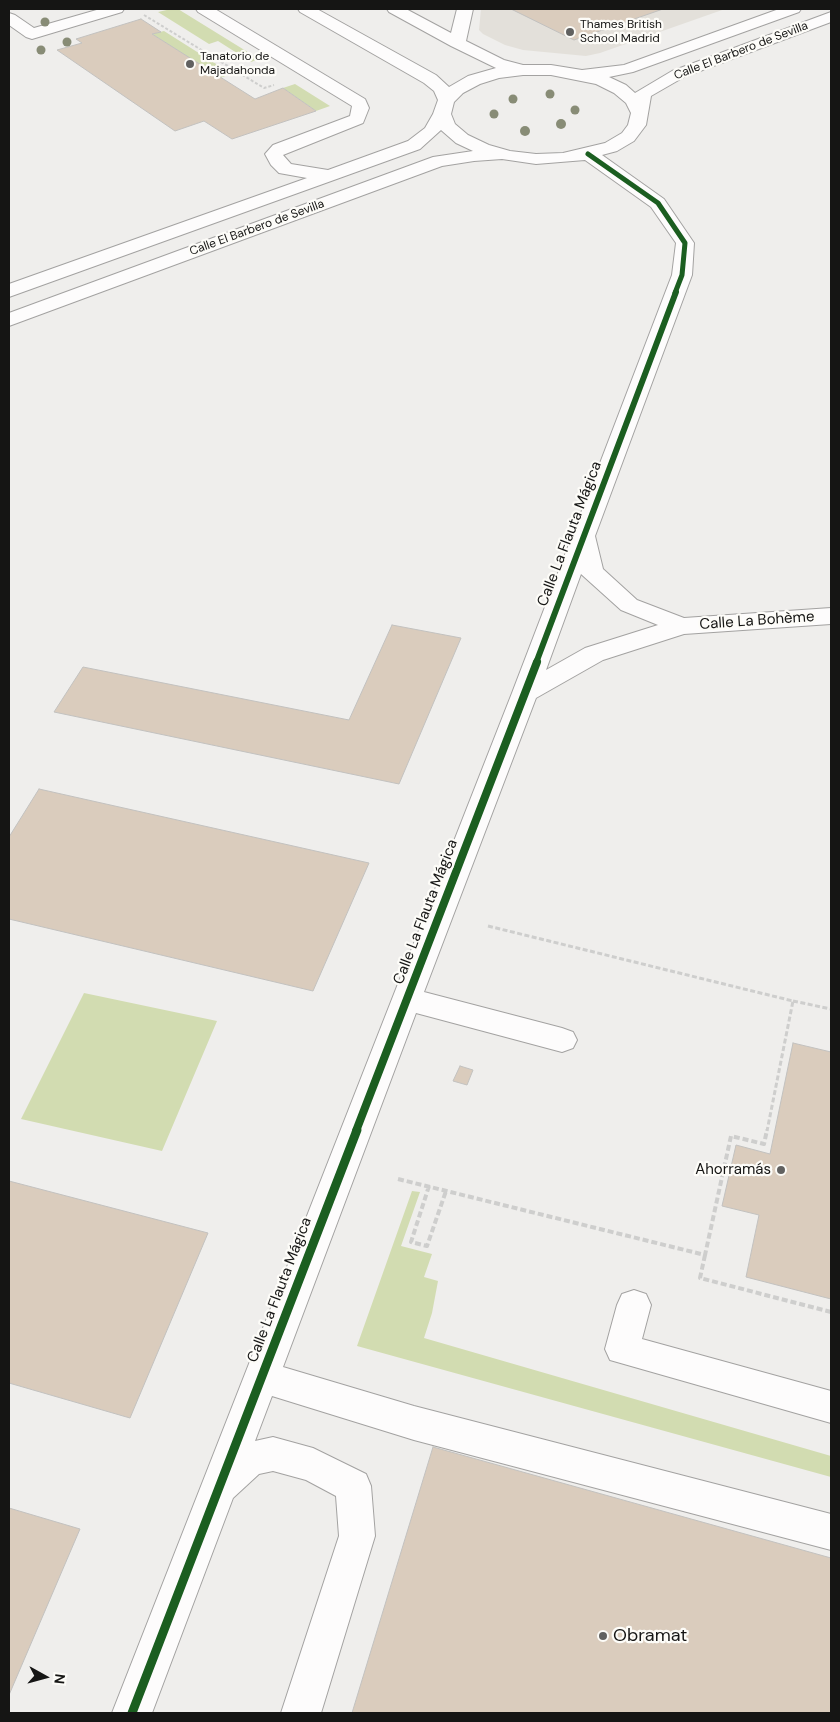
<!DOCTYPE html>
<meta charset="utf-8">
<style>
body{margin:0}
#map{position:relative;width:840px;height:1722px;overflow:hidden;background:#efeeec;font-family:"DM Sans",sans-serif}
canvas{display:block}
.frame{position:absolute;inset:0;border:10px solid #151514;pointer-events:none}
.north{position:absolute;left:20px;top:1652px;width:50px;height:50px;-webkit-text-stroke:4px #fdfcf8;paint-order:stroke;rotate:97deg;font-size:14px;font-weight:700;line-height:20px;text-align:center;color:#151514}
.north::after{content:'';display:block;margin:auto;width:18px;height:22px;background:#151514;clip-path:polygon(50% 0,100% 100%,50% 72%,0 100%)}
</style>
<div id="map">
<canvas width="840" height="1722"></canvas>
<div class="frame"></div>
<div class="north">N</div>
</div>
<script>
const ctx = document.querySelector('canvas').getContext('2d');
ctx.lineJoin = 'round';
function fill(path, color) {
  ctx.fillStyle = color;
  ctx.fill(path, 'evenodd');
}
function shape(rows) {
  const path = new Path2D();
  for (const r of rows) {
    path.moveTo(r[0], r[1]);
    for (let i = 2; i < r.length; i += 2) path.lineTo(r[i], r[i + 1]);
  }
  return path;
}
function stroke(path, color, width, dash) {
  ctx.strokeStyle = color;
  ctx.lineWidth = width;
  ctx.lineCap = dash ? 'butt' : 'round';
  ctx.setLineDash(dash || []);
  ctx.stroke(path);
}
function write(font, color, halo, rows, align = 'center') {
  ctx.font = font + ' "DM Sans",sans-serif';
  ctx.lineWidth = 4.5;
  ctx.setLineDash([]);
  ctx.textBaseline = 'middle';
  ctx.strokeStyle = halo;
  ctx.fillStyle = color;
  for (const [text, x, y, turn = 0] of rows) {
    ctx.save();
    ctx.translate(x, y);
    ctx.rotate((+turn || 0) * Math.PI / 180);
    ctx.textAlign = isNaN(turn) ? turn : align;
    if (halo) ctx.strokeText(text, 0, 0);
    ctx.fillText(text, 0, 0);
    ctx.restore();
  }
}
fill(shape([
 [481,9,725,9,600,53,586,56,523,50,505,45,483,34,479,30]
]), '#e3e0da');
fill(shape([
 [171,9,178,9,259,59,251,62,218,41,209,44,158,12],
 [164,31,232,74,220,78,152,34],
 [295,84,330,106,316,111,283,88],
 [84,993,217,1021,162,1151,21,1119],
 [412,1191,420,1192,401,1246,432,1254,424,1277,438,1281,432,1313,424,1338,831,1456,831,1477,357,1346]
]), '#d2dcb1');
const building = shape([
 [511,9,663,9,574,40,511,9],
 [141,19,161,32,152,34,255,99,283,88,316,111,232,139,204,121,175,131,57,50,82,43,76,39,141,19],
 [392,625,461,638,399,784,54,712,83,667,349,720,392,625],
 [39,789,369,863,313,991,9,919,9,837,39,789],
 [793,1043,831,1052,831,1299,746,1277,759,1215,722,1206,736,1145,770,1154,793,1043],
 [460,1066,473,1070,467,1085,453,1081,460,1066],
 [9,1181,208,1233,130,1418,9,1383,9,1181],
 [433,1447,831,1558,831,1713,352,1713,433,1447],
 [9,1508,80,1529,9,1695,9,1508]
]);
fill(building, '#daccbd');
stroke(building, '#c2c1bf', 1);
const minor = shape([
 [100,9,124,9,122,12,32,39,26,37,9,25,9,13,15,15,34,28,100,9],
 [196,9,215,9,365,99,369,108,363,123,283,155,291,164,328,170,408,141,425,128,433,114,438,100,434,91,424,83,300,12,298,9,317,9,436,75,449,87,468,76,496,68,451,46,389,12,387,9,406,9,451,33,457,9,473,9,466,41,504,60,523,65,551,65,582,70,624,65,779,9,801,9,799,12,633,72,609,77,626,85,635,93,672,71,831,12,831,22,684,77,651,96,646,125,634,141,617,151,602,155,664,199,694,243,692,275,595,536,603,569,637,600,684,618,831,608,831,624,684,634,603,660,536,698,424,992,562,1028,573,1032,577,1040,573,1048,562,1052,416,1013,283,1367,414,1406,831,1514,831,1550,414,1440,272,1396,255,1441,273,1437,313,1448,366,1474,371,1486,375,1536,321,1713,281,1713,339,1536,336,1496,306,1480,273,1471,259,1474,233,1498,152,1713,112,1713,512,693,672,275,676,243,651,207,585,160,536,164,502,159,474,161,442,166,9,326,9,313,433,157,473,151,456,143,441,130,420,149,9,297,9,284,307,178,279,173,271,165,265,154,273,145,350,116,352,106,198,12,196,9],
 [523,75,551,75,596,84,614,93,626,103,631,113,628,125,622,133,605,143,563,153,536,154,510,151,489,145,468,135,455,124,451,114,454,102,463,93,480,84,499,78,523,75],
 [581,574,621,610,658,625,585,648,546,670,581,574],
 [634,1290,646,1294,651,1305,642,1339,831,1391,831,1423,610,1360,605,1349,617,1305,622,1294,634,1290]
]);
stroke(minor, '#a3a2a1', 2);
stroke(shape([
 [144,15,264,88,274,85]
]), '#cececd', 2, [3, 2]);
stroke(shape([
 [488,926,793,1001,767,1131],
 [793,1001,831,1009]
]), '#cececd', 3, [5, 2.5]);
stroke(shape([
 [398,1179,705,1255,731,1136,764,1144,767,1130],
 [429,1186,411,1242,427,1246,446,1191],
 [705,1255,700,1278,831,1312]
]), '#cececd', 4, [6, 3]);
fill(minor, '#fdfcfc');
stroke(shape([
 [588,154,658,203,685,243,682,275,675,293]
]), '#1b5e20', 5);
stroke(shape([
 [536,663,676,292]
]), '#1b5e20', 6);
stroke(shape([
 [356,1131,537,662]
]), '#1b5e20', 8);
stroke(shape([
 [132,1713,357,1130]
]), '#1b5e20', 9);
ctx.fillStyle = '#888c76';
for (const [x, y, r] of [
 [45,22,4.5],
 [67,42,4.5],
 [41,50,4.5],
 [550,94,4.5],
 [513,99,4.5],
 [575,110,4.5],
 [494,114,4.5],
 [561,124,5],
 [525,131,5]
]) {
  ctx.beginPath();
  ctx.arc(x, y, r, 0, 2 * Math.PI);
  ctx.fill();
}
for (const [x, y, r, color] of [
 [570,32,5,"#616160"],
 [190,64,5,"#616160"],
 [781,1170,5,"#616160"],
 [603,1636,5,"#616160"]
]) {
  const dot = new Path2D();
  dot.arc(x, y, r, 0, 2 * Math.PI);
  ctx.fillStyle = color;
  ctx.fill(dot);
  stroke(dot, '#fdfcf8', 2);
}
write('12px', '#151514', '#fdfcf8', [
 ["Thames British",580,25],
 ["School Madrid",580,39],
 ["Tanatorio de",200,57],
 ["Majadahonda",200,71]
], 'left');
write('12px', '#151514', '#fdfcf8', [
 ["Calle El Barbero de Sevilla",741,51,-21],
 ["Calle El Barbero de Sevilla",257,228,-20]
]);
write('15px', '#151514', '#fdfcf8', [
 ["Calle La Flauta Mágica",570,534,-69],
 ["Calle La Bohème",757,621,-4],
 ["Calle La Flauta Mágica",426,912,-69],
 ["Calle La Flauta Mágica",280,1290,-69]
]);
write('15px', '#151514', '#fdfcf8', [
 ["Ahorramás",771,1170]
], 'right');
write('18px', '#151514', '#fdfcf8', [
 ["Obramat",613,1636]
], 'left');
</script>
